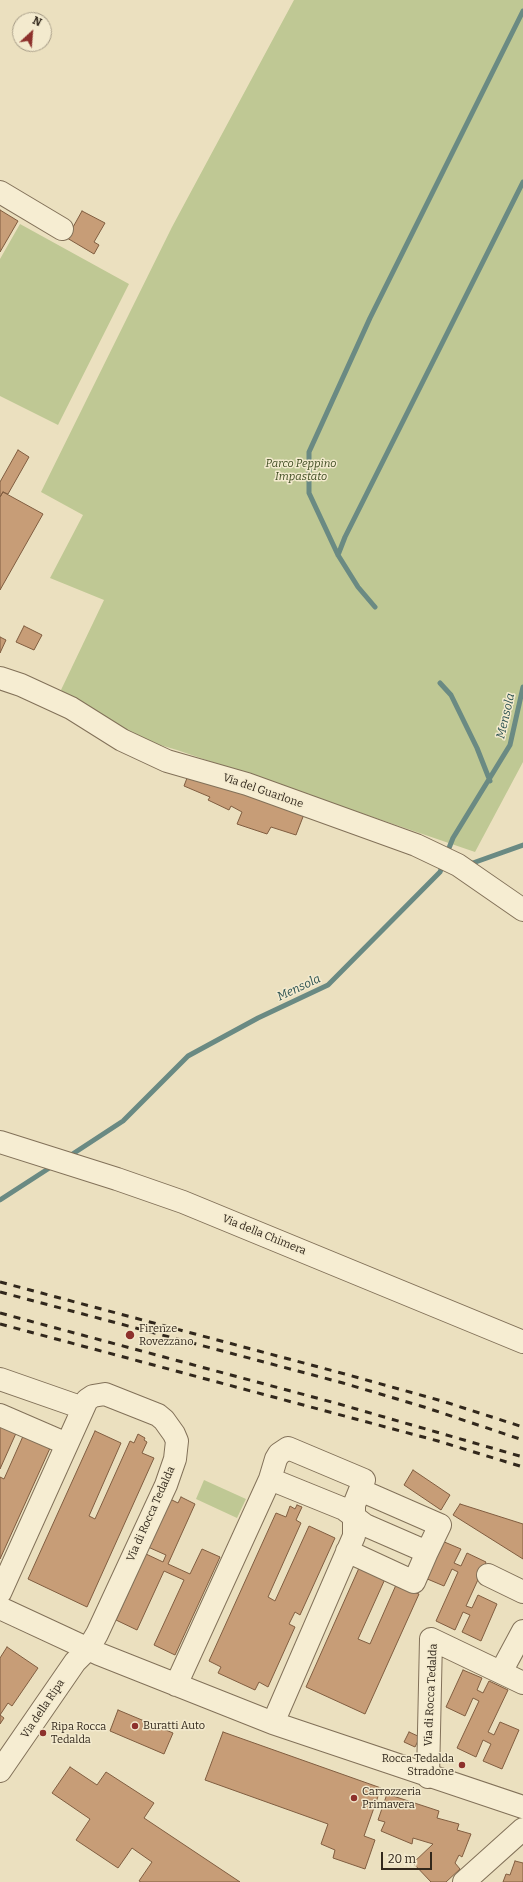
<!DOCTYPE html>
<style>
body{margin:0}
#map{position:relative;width:523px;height:1882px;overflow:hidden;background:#ebe0bf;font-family:Bitter,serif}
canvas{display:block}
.north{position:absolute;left:12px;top:12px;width:40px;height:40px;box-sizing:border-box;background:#f3eace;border:1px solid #a69c87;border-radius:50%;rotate:26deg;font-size:11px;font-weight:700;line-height:16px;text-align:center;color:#32281c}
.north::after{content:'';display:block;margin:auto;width:14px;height:18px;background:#8d312c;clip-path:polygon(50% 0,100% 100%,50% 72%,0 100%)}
.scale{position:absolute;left:381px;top:1852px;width:51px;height:18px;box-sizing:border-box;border:2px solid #32281c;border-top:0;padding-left:5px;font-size:12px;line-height:14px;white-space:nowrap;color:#32281c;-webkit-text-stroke:3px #f3eace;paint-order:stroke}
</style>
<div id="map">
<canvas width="523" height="1882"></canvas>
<div class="north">N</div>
<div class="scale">20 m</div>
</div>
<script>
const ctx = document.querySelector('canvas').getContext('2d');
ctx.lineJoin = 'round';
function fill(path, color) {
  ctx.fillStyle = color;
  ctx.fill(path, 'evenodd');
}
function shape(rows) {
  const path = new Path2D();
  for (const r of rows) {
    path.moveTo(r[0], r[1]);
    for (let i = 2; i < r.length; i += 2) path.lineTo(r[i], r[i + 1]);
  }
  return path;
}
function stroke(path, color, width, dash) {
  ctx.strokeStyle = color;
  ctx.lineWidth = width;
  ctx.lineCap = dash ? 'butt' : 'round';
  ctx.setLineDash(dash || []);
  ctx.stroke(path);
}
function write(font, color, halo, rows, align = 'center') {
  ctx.font = font + ' Bitter,serif';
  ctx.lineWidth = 3;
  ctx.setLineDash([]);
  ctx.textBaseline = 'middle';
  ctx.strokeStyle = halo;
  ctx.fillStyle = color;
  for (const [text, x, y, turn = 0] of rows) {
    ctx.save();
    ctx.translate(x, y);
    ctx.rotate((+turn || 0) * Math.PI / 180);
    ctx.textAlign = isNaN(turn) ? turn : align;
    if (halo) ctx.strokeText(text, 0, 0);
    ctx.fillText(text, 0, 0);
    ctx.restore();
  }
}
fill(shape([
 [294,0,523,0,523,762,475,852,177,750,102,728,61,690,104,600,50,578,83,515,41,492,172,227],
 [20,224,129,284,58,425,0,396,0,259],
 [204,1480,246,1499,237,1518,196,1499]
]), '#bfc894');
stroke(shape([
 [338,555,345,537,523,182],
 [375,607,358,587,338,555,309,493,309,452,370,318,523,11],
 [440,683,451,695,477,748,490,781],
 [447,853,453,838,510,745,523,687],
 [468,862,470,864,523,845],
 [68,1157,123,1121,188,1056,258,1018,328,985,440,872,443,865],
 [0,1200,54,1165]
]), '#6a8a83', 5);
const building = shape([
 [0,210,18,221,0,252,0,210],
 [82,211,105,223,94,242,99,245,94,254,67,238,82,211],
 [18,450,29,457,8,494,3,492,0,497,0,482,18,450],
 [3,492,43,514,0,590,0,497,3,492],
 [24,626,42,635,34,650,16,642,24,626],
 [0,637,6,640,0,653,0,637],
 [190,770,306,809,296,835,271,827,267,834,237,824,242,812,231,806,229,810,208,800,210,797,184,786,190,770],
 [0,1423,17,1431,0,1469,0,1423],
 [95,1431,121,1443,89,1516,95,1519,130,1441,134,1443,138,1434,145,1438,144,1440,147,1442,142,1453,154,1458,87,1607,28,1579,95,1431],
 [24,1434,51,1446,0,1559,0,1477,4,1479,24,1434],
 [413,1470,450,1495,441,1510,404,1485,413,1470],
 [181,1497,195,1504,168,1564,190,1574,202,1549,220,1557,175,1655,154,1645,184,1580,164,1571,137,1630,116,1620,146,1554,163,1562,166,1555,148,1547,170,1499,178,1503,181,1497],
 [460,1504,523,1524,523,1559,453,1515,460,1504],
 [297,1505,302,1507,296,1520,301,1523,268,1597,275,1601,309,1526,335,1538,300,1615,295,1612,289,1624,295,1627,268,1687,259,1682,255,1690,218,1673,221,1667,209,1661,276,1513,286,1517,290,1506,295,1509,297,1505],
 [442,1541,461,1549,454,1563,461,1566,467,1553,486,1562,466,1606,472,1608,478,1595,497,1604,481,1641,462,1632,470,1615,463,1612,455,1630,436,1621,458,1572,452,1569,444,1586,425,1578,442,1541],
 [359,1568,385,1579,358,1639,370,1644,396,1585,419,1594,365,1714,306,1687,359,1568],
 [7,1647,38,1668,12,1706,8,1703,0,1715,4,1718,0,1724,0,1658,7,1647],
 [463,1670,482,1678,477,1690,483,1693,489,1681,508,1690,488,1732,494,1735,500,1722,519,1730,502,1769,483,1761,491,1744,483,1740,476,1757,457,1748,479,1701,473,1698,465,1716,446,1707,463,1670],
 [118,1710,173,1733,164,1754,110,1731,118,1710],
 [223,1732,381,1788,364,1836,375,1840,365,1869,333,1858,335,1850,321,1844,328,1824,205,1780,223,1732],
 [409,1732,420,1737,415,1747,404,1742,409,1732],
 [70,1767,97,1785,106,1772,154,1803,144,1818,240,1882,141,1882,139,1881,152,1862,132,1848,118,1868,76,1840,90,1819,52,1793,70,1767],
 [387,1794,439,1811,437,1818,459,1824,457,1830,471,1834,462,1857,459,1855,455,1863,460,1869,446,1882,431,1882,413,1863,433,1844,413,1838,412,1844,381,1831,385,1822,378,1820,387,1794],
 [515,1861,523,1863,523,1882,503,1882,506,1874,510,1875,515,1861]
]);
fill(building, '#c79d77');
stroke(building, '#805d40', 1);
const minor = shape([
 [0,192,62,229],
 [0,678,21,685,71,708,122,740,167,761,247,784,416,845,458,865,523,910],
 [0,1142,117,1179,183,1202,523,1342],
 [0,1379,83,1408],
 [0,1415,67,1444],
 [270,1479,344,1509,365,1525,427,1552,440,1525,360,1490],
 [347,1551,414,1582,427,1552],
 [488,1575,523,1592],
 [0,1593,87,1400,93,1396,105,1394,158,1415,164,1420,174,1434,177,1441,175,1459,166,1485,97,1634,88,1649,75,1662,0,1771],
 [0,1608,99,1654,273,1723,523,1807],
 [501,1672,523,1631],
 [176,1685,270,1479,276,1459,279,1454,288,1448,364,1480,354,1505,354,1536,273,1723],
 [428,1777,431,1639,523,1683],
 [464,1882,523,1829]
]);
stroke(minor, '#827159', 24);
stroke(minor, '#f6edd2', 22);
stroke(shape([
 [0,1282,345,1374,442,1401,523,1427],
 [0,1292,343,1383,424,1407,523,1440],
 [0,1313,339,1404,523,1457],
 [0,1324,438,1441,523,1467]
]), '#32281c', 3, [7, 7]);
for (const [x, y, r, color] of [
 [130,1335,5,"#8d312c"],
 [135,1726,4,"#8d312c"],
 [43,1733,4,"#8d312c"],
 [462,1765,4,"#8d312c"],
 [354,1798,4,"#8d312c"]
]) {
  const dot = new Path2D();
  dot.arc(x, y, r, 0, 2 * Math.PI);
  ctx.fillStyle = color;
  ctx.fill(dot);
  stroke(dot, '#f3eace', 1.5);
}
write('italic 11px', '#414e24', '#f3eace', [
 ["Parco Peppino",301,464],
 ["Impastato",301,477]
]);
write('11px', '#32281c', '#f3eace', [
 ["Via del Guarlone",263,791,19],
 ["Via della Chimera",264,1235,22],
 ["Via di Rocca Tedalda",151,1514,-66],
 ["Via di Rocca Tedalda",431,1695,-87],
 ["Via della Ripa",43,1709,-56]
]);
write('11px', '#32281c', '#f3eace', [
 ["Firenze",139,1329],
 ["Rovezzano",139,1342],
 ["Buratti Auto",143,1726],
 ["Ripa Rocca",51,1727],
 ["Tedalda",51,1740],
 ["Rocca Tedalda",454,1759,"right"],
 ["Stradone",454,1772,"right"],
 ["Carrozzeria",362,1792],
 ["Primavera",362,1805]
], 'left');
write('italic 12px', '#2c5251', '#f3eace', [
 ["Mensola",506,716,-77],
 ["Mensola",299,988,-25]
]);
</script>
